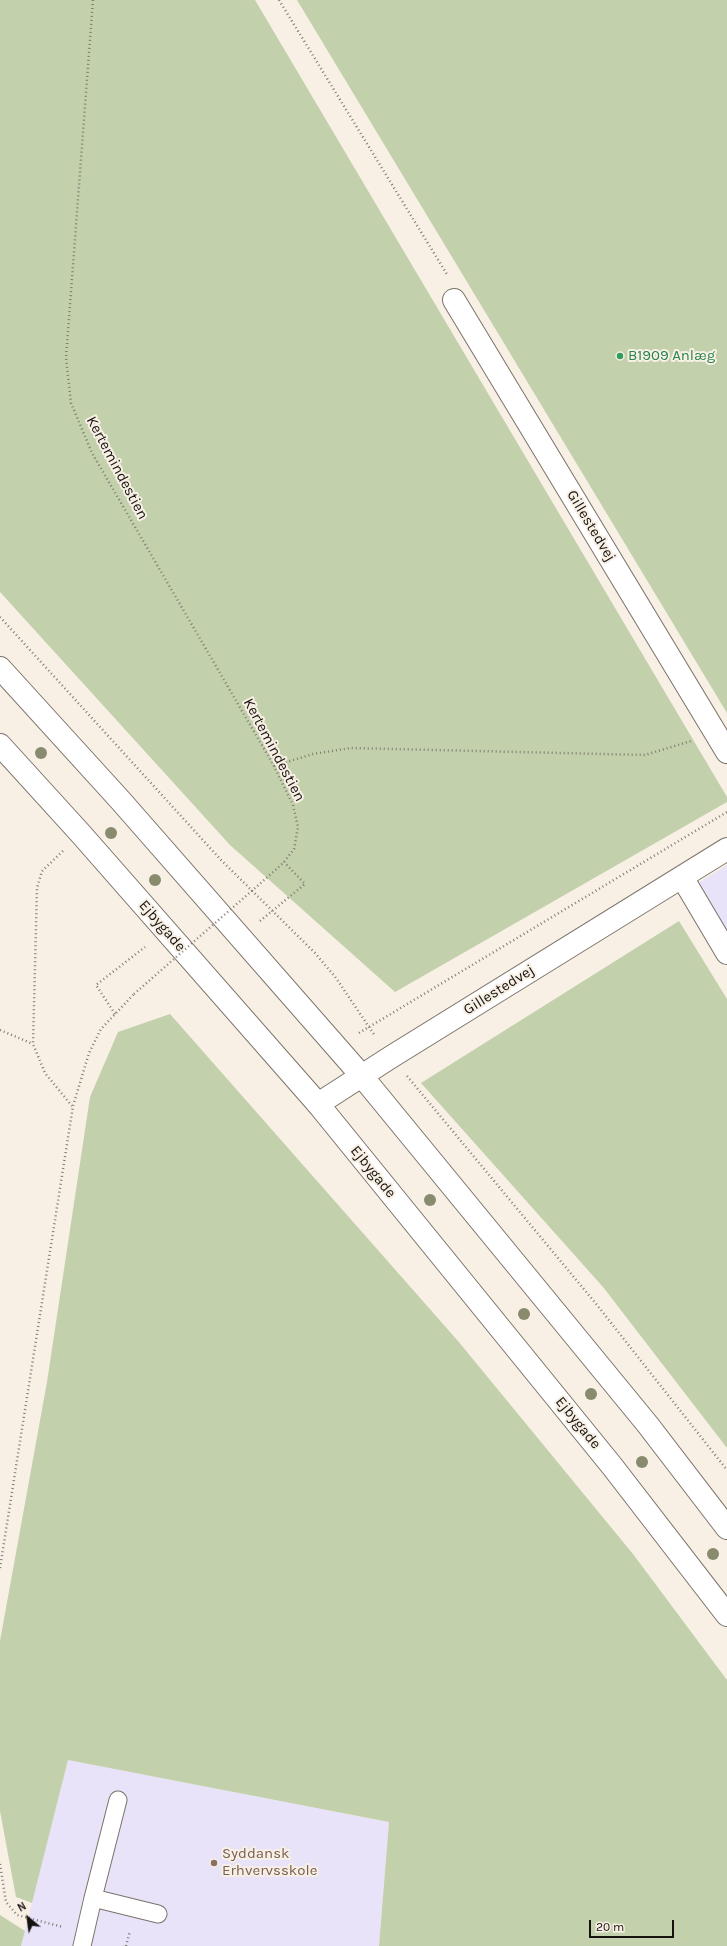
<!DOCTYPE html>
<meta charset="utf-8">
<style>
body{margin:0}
#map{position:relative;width:727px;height:1946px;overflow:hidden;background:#f8efe5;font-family:Karla,sans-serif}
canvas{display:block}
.north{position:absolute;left:8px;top:1898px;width:40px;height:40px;-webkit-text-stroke:3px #f8efe5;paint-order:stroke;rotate:331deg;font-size:11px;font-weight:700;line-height:16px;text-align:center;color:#16130f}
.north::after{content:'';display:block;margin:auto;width:14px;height:18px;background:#16130f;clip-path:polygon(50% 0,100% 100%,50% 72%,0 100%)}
.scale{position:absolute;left:589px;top:1920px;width:85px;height:18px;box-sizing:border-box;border:2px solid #16130f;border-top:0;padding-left:5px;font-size:12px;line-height:14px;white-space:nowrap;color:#16130f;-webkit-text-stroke:3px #f8efe5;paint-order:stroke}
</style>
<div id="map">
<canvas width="727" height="1946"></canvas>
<div class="north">N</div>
<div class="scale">20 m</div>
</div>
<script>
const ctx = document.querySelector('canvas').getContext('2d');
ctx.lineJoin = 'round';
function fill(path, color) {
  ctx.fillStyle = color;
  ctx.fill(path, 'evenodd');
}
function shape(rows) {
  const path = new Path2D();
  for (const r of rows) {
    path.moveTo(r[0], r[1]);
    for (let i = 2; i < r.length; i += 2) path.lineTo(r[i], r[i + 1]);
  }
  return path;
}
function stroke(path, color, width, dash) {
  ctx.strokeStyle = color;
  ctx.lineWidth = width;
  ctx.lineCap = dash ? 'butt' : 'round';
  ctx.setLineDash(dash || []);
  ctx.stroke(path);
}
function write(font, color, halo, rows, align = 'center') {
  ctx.font = font + ' Karla,sans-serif';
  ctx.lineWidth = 4;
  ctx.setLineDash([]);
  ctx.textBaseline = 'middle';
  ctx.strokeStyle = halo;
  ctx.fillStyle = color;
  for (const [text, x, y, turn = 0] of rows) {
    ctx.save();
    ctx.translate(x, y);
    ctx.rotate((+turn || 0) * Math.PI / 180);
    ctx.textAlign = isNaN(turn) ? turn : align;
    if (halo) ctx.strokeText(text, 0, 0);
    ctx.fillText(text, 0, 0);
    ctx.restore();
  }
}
fill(shape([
 [727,865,727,933,697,884],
 [68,1760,389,1822,379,1946,21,1946]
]), '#e8e3f9');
fill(shape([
 [0,0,255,0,727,797,727,802,395,992,230,845,0,592],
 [297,0,727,0,727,713],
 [679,921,727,999,727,1448,603,1287,421,1083],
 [170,1014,458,1341,633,1554,727,1680,727,1946,379,1946,389,1822,68,1760,32,1903,16,1897,0,1811,0,1641,47,1382,90,1097,118,1032],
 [0,1915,25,1931,21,1946,0,1946]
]), '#c2d1ab');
const lane = shape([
 [118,1800,93,1898,158,1914],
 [82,1946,93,1898]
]);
const street = shape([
 [454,300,727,752],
 [682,877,727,953],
 [318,1104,391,1057,727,849]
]);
const secondary = shape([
 [0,668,121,801,361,1075,648,1425,727,1528],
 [0,745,81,834,318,1104,612,1466,727,1615]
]);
stroke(lane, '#7b736a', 19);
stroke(street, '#7b736a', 24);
stroke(secondary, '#7b736a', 24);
stroke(shape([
 [93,0,66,358,71,403,92,453,274,766,293,805,298,827,294,849,284,862,271,874],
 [279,0,448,276],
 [0,617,221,860,315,953,336,978,375,1036],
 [274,766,313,754,351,748,645,755,691,741],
 [63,851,42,871,37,888,33,1044,45,1073,72,1106],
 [260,921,305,884,284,862],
 [115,1014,96,985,145,947],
 [0,1030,33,1044],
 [359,1033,727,812],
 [407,1076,597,1305,727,1470],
 [0,1568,73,1106,89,1053,101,1029,134,994],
 [0,1864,6,1902,17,1915,63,1927],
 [126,1946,130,1931]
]), '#807a73', 2.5, [1, 3]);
stroke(lane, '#fff', 17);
stroke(street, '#fff', 22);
stroke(secondary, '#fff', 22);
stroke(shape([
 [134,994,271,874]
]), '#807a73', 2.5, [1, 3]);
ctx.fillStyle = '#888b6e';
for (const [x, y] of [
 [41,753],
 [111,833],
 [155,880],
 [430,1200],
 [524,1314],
 [591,1394],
 [642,1462],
 [713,1554]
]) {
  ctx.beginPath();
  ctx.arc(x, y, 6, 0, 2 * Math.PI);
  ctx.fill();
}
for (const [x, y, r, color] of [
 [620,356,4,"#2e9e5b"],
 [214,1863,4,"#8d6e63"]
]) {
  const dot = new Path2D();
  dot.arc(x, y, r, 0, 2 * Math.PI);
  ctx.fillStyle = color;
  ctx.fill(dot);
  stroke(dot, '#f8efe5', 1.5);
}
write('15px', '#27864d', '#f8efe5', [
 ["B1909 Anlæg",628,356]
], 'left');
write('15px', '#16130f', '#f8efe5', [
 ["Kertemindestien",117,468,62],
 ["Gillestedvej",591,526,59],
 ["Kertemindestien",274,750,62],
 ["Ejbygade",162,926,49],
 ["Gillestedvej",499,990,-32],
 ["Ejbygade",373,1172,51],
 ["Ejbygade",578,1423,51]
]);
write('15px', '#785e54', '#f8efe5', [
 ["Syddansk",222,1854],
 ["Erhvervsskole",222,1871]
], 'left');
</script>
